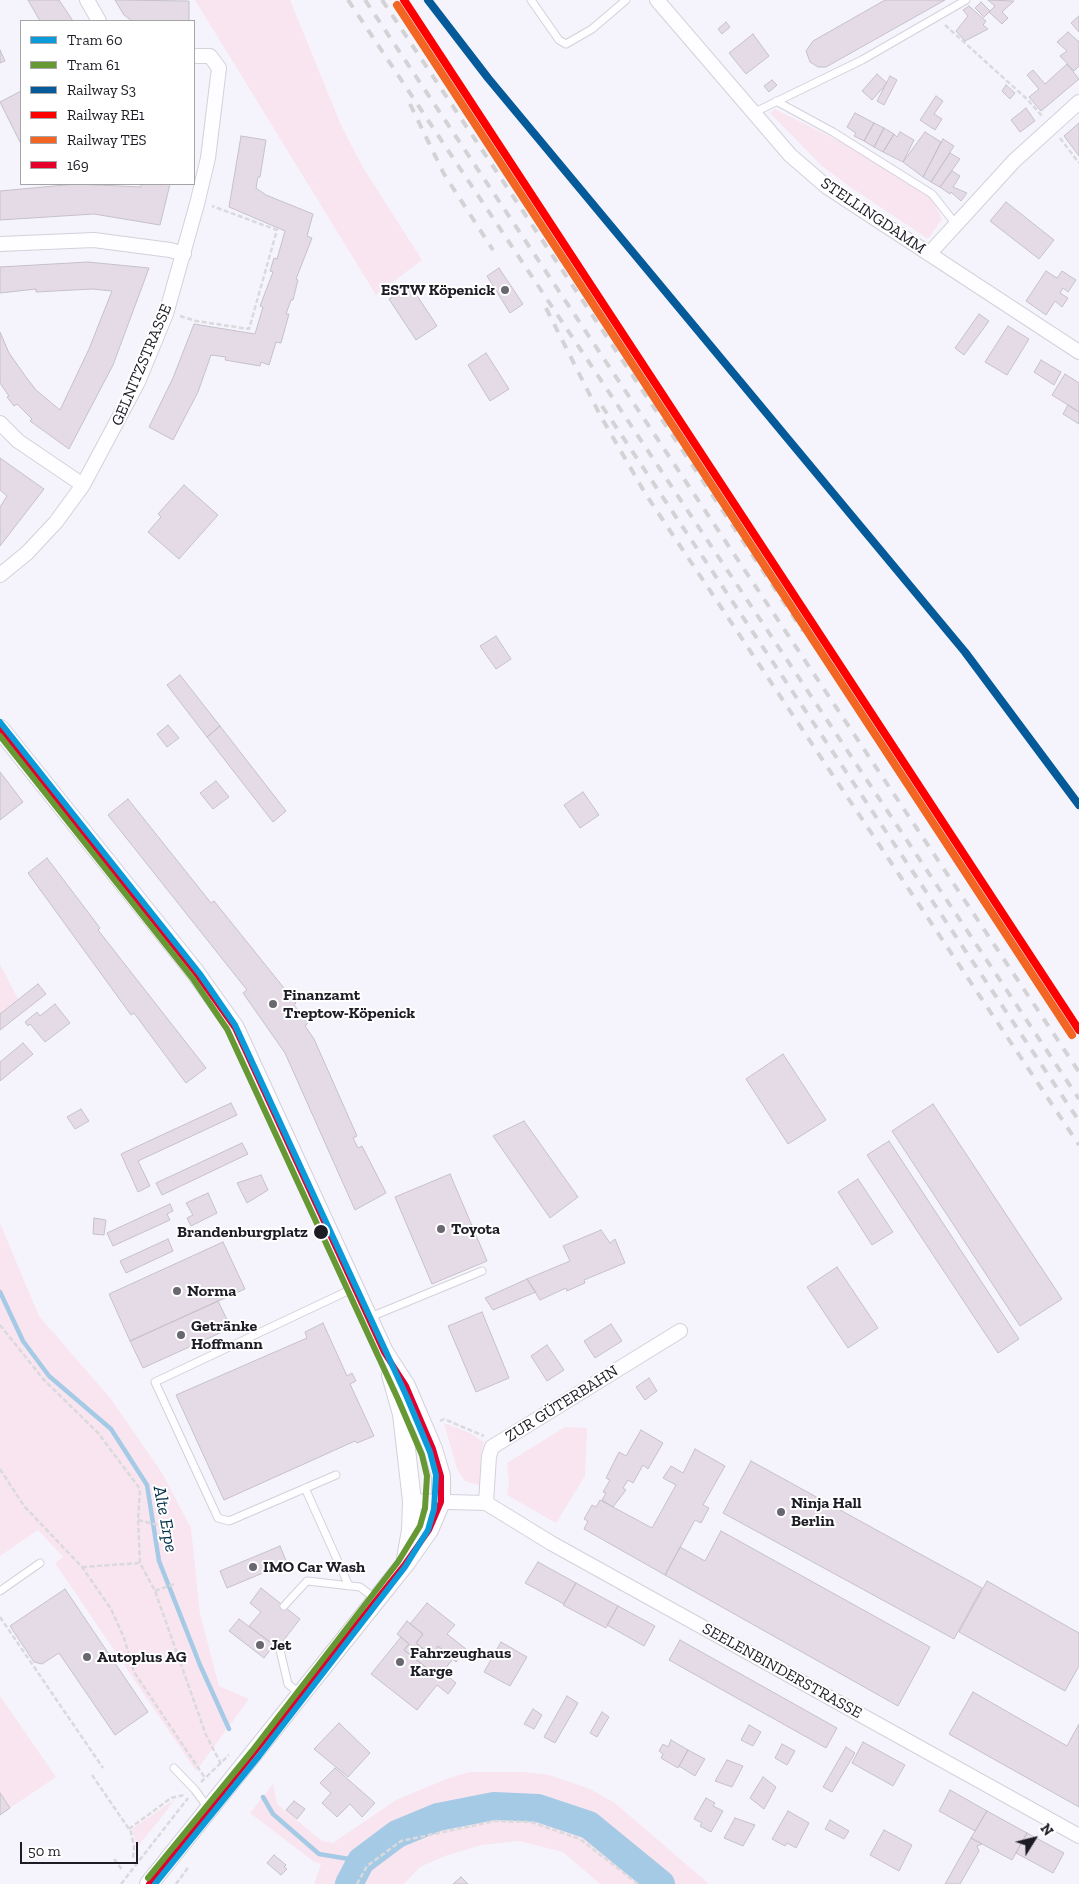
<!DOCTYPE html>
<meta charset="utf-8">
<style>
body{margin:0}
#map{position:relative;width:1079px;height:1884px;overflow:hidden;background:#f5f4fc;font-family:"Zilla Slab",serif}
canvas{display:block}
.legend{position:absolute;left:20px;top:20px;width:175px;height:165px;box-sizing:border-box;background:#fff;border:1px solid #a5a4a7;margin:0;padding:6px 9px;list-style:none;font-size:15px;color:#1d1b24}
.legend li{display:flex;align-items:center;gap:10px;height:25px}
.legend b{width:25px;border:1px solid #a5a4a7}
.north{position:absolute;left:1009px;top:1814px;width:50px;height:50px;-webkit-text-stroke:4px #fff;paint-order:stroke;rotate:54deg;font-size:14px;font-weight:700;line-height:20px;text-align:center;color:#1d1b24}
.north::after{content:'';display:block;margin:auto;width:18px;height:22px;background:#1d1b24;clip-path:polygon(50% 0,100% 100%,50% 72%,0 100%)}
.scale{position:absolute;left:20px;top:1842px;width:118px;height:22px;box-sizing:border-box;border:2px solid #1d1b24;border-top:0;padding-left:6px;font-size:15px;line-height:18px;white-space:nowrap;color:#1d1b24;-webkit-text-stroke:4px #fff;paint-order:stroke}
</style>
<div id="map">
<canvas width="1079" height="1884"></canvas>
<ul class="legend">
<li><b style="height:6px;background:#0b9ada"></b>Tram 60</li>
<li><b style="height:6px;background:#693"></b>Tram 61</li>
<li><b style="height:6px;background:#055a99"></b>Railway S3</li>
<li><b style="height:6px;background:#f00"></b>Railway RE1</li>
<li><b style="height:6px;background:#f26522"></b>Railway TES</li>
<li><b style="height:6px;background:#e4002b"></b>169</li>
</ul>
<div class="north">N</div>
<div class="scale">50 m</div>
</div>
<script>
const ctx = document.querySelector('canvas').getContext('2d');
ctx.lineJoin = 'round';
function fill(path, color) {
  ctx.fillStyle = color;
  ctx.fill(path, 'evenodd');
}
function shape(rows) {
  const path = new Path2D();
  for (const r of rows) {
    path.moveTo(r[0], r[1]);
    for (let i = 2; i < r.length; i += 2) path.lineTo(r[i], r[i + 1]);
  }
  return path;
}
function stroke(path, color, width, dash) {
  ctx.strokeStyle = color;
  ctx.lineWidth = width;
  ctx.lineCap = dash ? 'butt' : 'round';
  ctx.setLineDash(dash || []);
  ctx.stroke(path);
}
function write(font, color, halo, rows, align = 'center') {
  ctx.font = font + ' "Zilla Slab",serif';
  ctx.lineWidth = 4;
  ctx.setLineDash([]);
  ctx.textBaseline = 'middle';
  ctx.strokeStyle = halo;
  ctx.fillStyle = color;
  for (const [text, x, y, turn = 0] of rows) {
    ctx.save();
    ctx.translate(x, y);
    ctx.rotate((+turn || 0) * Math.PI / 180);
    ctx.textAlign = isNaN(turn) ? turn : align;
    if (halo) ctx.strokeText(text, 0, 0);
    ctx.fillText(text, 0, 0);
    ctx.restore();
  }
}
fill(shape([
 [195,0,290,0,341,125,362,166,422,260,376,295],
 [775,109,847,145,932,199,942,219,928,239,849,186,822,166,770,113],
 [0,964,18,999,0,1014],
 [0,1223,39,1316,111,1399,162,1473,191,1528,200,1614,219,1686,249,1699,196,1771,55,1563,63,1557,38,1530,0,1556],
 [444,1423,470,1433,484,1442,481,1454,483,1482,481,1486,465,1481,457,1469],
 [565,1427,587,1428,585,1476,556,1523,507,1495,509,1482,507,1463],
 [0,1696,56,1777,10,1808,0,1793],
 [470,1772,524,1772,549,1775,590,1789,615,1803,709,1884,600,1884,563,1852,519,1841,481,1845,445,1856,420,1867,404,1884,314,1884,321,1864,313,1861,250,1813,273,1784,277,1804,322,1841,333,1843,396,1800,449,1778],
 [175,1799,161,1818,137,1847,132,1829]
]), '#f9e5ef');
stroke(shape([
 [0,1292,23,1341,49,1376,111,1429,147,1485,159,1561,200,1665,229,1729],
 [263,1797,273,1814,319,1854,361,1861]
]), '#a5cae6', 4.5);
stroke(shape([
 [349,1884,361,1861,397,1834,438,1817,494,1806,538,1808,589,1825,661,1884]
]), '#a5cae6', 28);
const building = shape([
 [28,0,59,0,73,21,40,21,28,0],
 [115,0,189,1,189,21,132,21,124,15,115,0],
 [885,0,945,0,826,67,818,67,810,62,806,51,813,41,885,0],
 [988,0,1014,1,1002,12,1008,18,1002,24,989,12,995,6,988,0],
 [981,2,990,11,984,17,975,8,981,2],
 [969,6,986,21,983,25,988,29,965,41,956,31,968,16,963,10,969,6],
 [1079,16,1079,32,1071,23,1079,16],
 [726,22,730,27,722,34,718,29,726,22],
 [1068,32,1079,42,1079,66,1074,71,1060,56,1067,51,1057,42,1068,32],
 [753,34,769,56,746,74,729,53,753,34],
 [0,50,5,61,0,63,0,50],
 [1067,64,1079,79,1041,111,1029,97,1039,89,1027,75,1033,70,1045,84,1067,64],
 [877,74,887,83,872,100,862,91,877,74],
 [890,76,897,80,884,105,877,101,890,76],
 [772,80,777,85,769,92,764,86,772,80],
 [1006,85,1015,93,1010,99,1002,91,1006,85],
 [21,91,21,144,0,102,21,91],
 [936,96,943,101,934,114,942,119,935,130,920,120,936,96],
 [1026,108,1035,121,1020,132,1011,120,1026,108],
 [855,113,874,123,864,141,854,136,856,133,847,127,855,113],
 [874,123,884,128,874,147,864,141,874,123],
 [1079,123,1079,156,1064,136,1079,123],
 [884,128,894,134,883,152,874,147,884,128],
 [900,132,914,140,903,162,883,152,894,134,897,137,900,132],
 [925,132,941,142,923,177,903,162,925,132],
 [241,136,266,140,260,177,258,177,256,188,266,195,313,214,307,236,312,238,296,279,298,280,293,300,291,300,286,314,289,314,281,343,276,342,269,365,261,362,260,366,225,360,226,357,211,355,198,392,173,440,149,427,173,378,194,324,255,334,263,307,260,306,273,272,270,271,274,258,277,259,285,231,229,207,241,136],
 [943,139,954,146,931,182,923,177,943,139],
 [950,153,960,159,940,187,931,182,950,153],
 [952,171,960,176,953,187,967,193,961,201,951,192,950,194,940,187,952,171],
 [76,184,141,187,141,184,170,184,160,225,94,214,0,220,0,191,76,184],
 [1006,202,1054,240,1039,259,990,221,1006,202],
 [88,262,149,268,113,365,69,449,30,421,32,419,17,404,14,406,7,397,9,396,0,383,0,332,9,353,26,377,36,390,60,410,89,349,112,291,92,289,36,292,36,289,0,293,0,267,88,262],
 [499,268,523,304,510,313,487,276,499,268],
 [1046,271,1057,278,1062,271,1076,280,1068,292,1063,288,1060,293,1068,298,1062,307,1055,301,1046,315,1026,301,1046,271],
 [410,285,437,326,416,340,389,299,410,285],
 [979,314,989,321,964,355,955,348,979,314],
 [1008,326,1029,339,1007,375,985,362,1008,326],
 [486,353,509,389,490,401,468,365,486,353],
 [1041,360,1061,372,1054,385,1034,372,1041,360],
 [1065,374,1079,383,1079,412,1052,395,1065,374],
 [1068,405,1079,412,1079,424,1063,414,1068,405],
 [0,458,44,489,0,546,0,507,7,496,0,490,0,458],
 [184,485,218,515,179,559,148,532,161,517,158,514,184,485],
 [496,636,511,659,496,669,480,646,496,636],
 [180,675,220,726,207,737,167,685,180,675],
 [168,725,179,738,167,747,157,734,168,725],
 [220,726,286,811,273,822,207,737,220,726],
 [0,772,23,802,0,820,0,772],
 [216,781,229,797,213,809,200,793,216,781],
 [583,792,599,815,580,828,564,805,583,792],
 [128,799,211,903,214,901,296,1003,294,1005,308,1023,305,1026,314,1039,357,1136,353,1138,358,1148,362,1146,386,1193,355,1210,285,1053,243,993,247,990,108,815,128,799],
 [47,858,100,928,98,930,206,1068,186,1083,134,1013,131,1015,28,873,47,858],
 [38,984,46,994,0,1030,0,1014,38,984],
 [55,1004,70,1023,45,1042,30,1024,28,1026,25,1022,37,1012,40,1016,55,1004],
 [23,1043,33,1054,0,1081,0,1062,23,1043],
 [783,1054,826,1120,788,1144,746,1079,783,1054],
 [231,1103,237,1115,138,1161,150,1186,138,1192,121,1154,231,1103],
 [933,1104,1062,1299,1020,1326,892,1131,933,1104],
 [81,1109,89,1121,75,1129,67,1117,81,1109],
 [524,1121,578,1197,550,1218,493,1136,524,1121],
 [889,1141,1019,1339,998,1353,867,1155,889,1141],
 [242,1143,248,1154,162,1195,156,1183,242,1143],
 [450,1174,487,1261,432,1284,395,1197,450,1174],
 [261,1175,268,1190,247,1203,237,1183,261,1175],
 [858,1179,893,1232,872,1245,838,1192,858,1179],
 [208,1193,217,1213,191,1226,187,1218,193,1215,186,1203,208,1193],
 [170,1204,173,1211,167,1214,170,1220,113,1246,107,1233,170,1204],
 [94,1218,106,1220,104,1235,93,1234,94,1218],
 [601,1230,610,1243,615,1239,625,1263,584,1280,585,1283,567,1291,566,1288,540,1300,527,1279,570,1261,563,1246,601,1230],
 [168,1239,173,1251,126,1273,120,1261,168,1239],
 [223,1242,245,1289,130,1341,109,1294,223,1242],
 [837,1267,878,1328,848,1348,807,1287,837,1267],
 [527,1279,536,1292,493,1310,485,1298,527,1279],
 [218,1301,231,1328,143,1368,130,1341,218,1301],
 [482,1312,509,1378,476,1392,448,1326,482,1312],
 [323,1323,347,1376,352,1373,356,1381,350,1384,374,1436,357,1443,355,1441,224,1500,176,1395,307,1338,305,1332,323,1323],
 [611,1324,622,1341,595,1358,584,1341,611,1324],
 [547,1345,564,1370,547,1381,531,1356,547,1345],
 [649,1378,657,1391,645,1400,636,1387,649,1378],
 [641,1430,663,1443,648,1469,643,1465,633,1483,628,1480,623,1488,626,1490,613,1507,602,1500,606,1493,603,1492,610,1480,606,1478,619,1452,626,1456,641,1430],
 [695,1449,725,1466,703,1505,709,1508,701,1523,695,1520,665,1575,584,1529,588,1521,584,1519,592,1505,596,1507,600,1500,652,1528,676,1485,663,1478,671,1466,683,1473,695,1449],
 [751,1461,982,1588,954,1639,723,1513,751,1461],
 [721,1531,930,1647,898,1706,665,1575,680,1547,705,1561,721,1531],
 [280,1546,287,1563,227,1588,220,1571,280,1546],
 [538,1562,576,1583,564,1604,525,1583,538,1562],
 [987,1581,1079,1633,1079,1666,1065,1691,959,1632,987,1581],
 [576,1583,618,1606,606,1628,563,1605,576,1583],
 [261,1588,300,1619,276,1650,272,1647,274,1645,249,1626,261,1612,250,1603,261,1588],
 [65,1589,148,1712,115,1735,59,1653,42,1664,34,1662,10,1626,65,1589],
 [427,1603,455,1625,447,1634,466,1649,456,1662,438,1646,432,1656,416,1643,423,1634,410,1624,427,1603],
 [618,1606,655,1626,644,1646,607,1625,618,1606],
 [239,1619,274,1645,264,1658,229,1631,239,1619],
 [407,1621,423,1634,416,1643,432,1656,438,1646,453,1659,438,1677,404,1650,409,1644,397,1634,407,1621],
 [401,1637,409,1644,404,1650,438,1677,442,1678,445,1674,456,1683,448,1694,437,1685,417,1710,371,1674,401,1637],
 [680,1640,837,1728,826,1748,669,1660,680,1640],
 [501,1642,527,1657,510,1686,484,1672,501,1642],
 [973,1692,1067,1746,1079,1724,1079,1807,949,1734,973,1692],
 [567,1696,578,1703,555,1743,544,1737,567,1696],
 [533,1709,542,1715,534,1729,524,1724,533,1709],
 [602,1712,609,1717,597,1737,590,1733,602,1712],
 [339,1723,370,1753,348,1777,314,1749,339,1723],
 [749,1725,761,1732,753,1746,741,1740,749,1725],
 [671,1740,688,1750,678,1768,661,1758,663,1754,659,1751,663,1744,668,1747,671,1740],
 [863,1742,905,1765,893,1786,852,1763,863,1742],
 [782,1744,795,1751,787,1765,775,1758,782,1744],
 [846,1747,855,1753,832,1792,823,1787,846,1747],
 [688,1750,705,1759,695,1776,679,1766,688,1750],
 [727,1760,743,1766,732,1787,715,1781,727,1760],
 [335,1768,375,1803,362,1817,350,1804,337,1817,322,1803,331,1793,320,1783,335,1768],
 [763,1777,776,1787,764,1809,750,1798,763,1777],
 [950,1790,987,1811,975,1831,939,1811,950,1790],
 [0,1793,10,1808,0,1815,0,1793],
 [706,1798,715,1803,713,1806,723,1811,711,1832,700,1826,702,1823,694,1819,706,1798],
 [294,1801,305,1809,297,1819,286,1810,294,1801],
 [788,1811,809,1823,796,1848,787,1843,785,1846,772,1839,788,1811],
 [987,1811,1027,1833,1012,1860,971,1838,987,1811],
 [735,1818,755,1825,743,1846,724,1838,735,1818],
 [830,1820,849,1831,844,1839,825,1829,830,1820],
 [884,1830,912,1845,899,1871,870,1855,884,1830],
 [1027,1833,1064,1853,1053,1873,1016,1853,1027,1833],
 [971,1838,982,1844,977,1846,979,1851,960,1884,945,1884,971,1838],
 [274,1855,286,1865,284,1867,287,1869,281,1875,267,1863,274,1855],
 [461,1877,468,1884,453,1884,461,1877]
]);
fill(building, '#e4dbe7');
stroke(building, '#c6c1c8', 1);
const service = shape([
 [531,0,559,40,566,44,592,29,626,0],
 [776,101,833,132,932,194,955,223],
 [753,113,862,60,966,0],
 [368,1318,482,1271],
 [336,1475,229,1521,218,1518,155,1382,354,1288],
 [305,1488,349,1586],
 [0,1591,40,1563],
 [284,1606,307,1581,360,1587,377,1600],
 [279,1646,288,1684,300,1694],
 [174,1768,195,1790,208,1808]
]);
const minor = shape([
 [87,0,99,21],
 [657,0,790,155,827,187,1079,352],
 [0,244,94,240,170,250,184,254],
 [929,254,1014,161,1079,102],
 [0,423,18,441,83,485],
 [0,575,27,553,56,522,83,485,138,382,166,314,197,204,208,158,219,68,210,56,194,56],
 [412,1501,486,1503,551,1543,1079,1836],
 [486,1503,489,1456,492,1447,680,1331]
]);
const tertiary = shape([
 [0,729,195,972,235,1028,384,1352,406,1386,433,1449,441,1476,441,1502,429,1530,405,1564,149,1884],
 [391,1375,402,1414,412,1501,411,1530,406,1559]
]);
stroke(service, '#d3d1d9', 9);
stroke(minor, '#d3d1d9', 16);
stroke(tertiary, '#d3d1d9', 20);
stroke(shape([
 [945,25,1028,100,1043,117],
 [1060,138,1079,163],
 [180,316,196,321,249,329,277,230,212,206],
 [0,1325,44,1380,98,1433,140,1489,138,1520,140,1563,155,1591,206,1735,222,1766],
 [440,1421,444,1419,484,1436],
 [0,1469,24,1506,82,1567,111,1609,124,1638,134,1672,205,1778],
 [138,1520,162,1526],
 [82,1567,140,1563],
 [155,1591,174,1584],
 [0,1617,103,1768],
 [92,1775,131,1832,134,1847,133,1858],
 [201,1782,229,1755],
 [129,1829,171,1798,184,1795],
 [114,1859,123,1871],
 [121,1884,188,1798],
 [176,1884,187,1869,187,1865],
 [357,1884,367,1866,401,1841,495,1821,531,1822,580,1839,638,1884]
]), '#dad9dc', 2.5, [5, 2.5]);
stroke(service, '#fefdff', 7);
stroke(minor, '#fefdff', 14);
stroke(tertiary, '#fefdff', 18);
stroke(shape([
 [348,0,1079,1099],
 [365,0,1079,1072],
 [382,0,803,631],
 [410,104,444,174,493,250],
 [546,308,600,415,645,493,1079,1145],
 [602,406,1079,1121]
]), '#d3d2d5', 4, [9, 9]);
stroke(shape([
 [0,729,195,972,235,1028,384,1352,406,1386,433,1449,441,1476,441,1502,429,1530,405,1564,149,1884]
]), '#e4002b', 6);
stroke(shape([
 [428,0,488,78,965,652,1079,805]
]), '#055a99', 8);
stroke(shape([
 [404,0,1079,1030]
]), '#f00', 8);
stroke(shape([
 [397,5,1072,1035]
]), '#f26522', 8);
stroke(shape([
 [0,722,200,974,235,1025,406,1395,430,1452,436,1475,434,1509,428,1530,405,1567,259,1756,155,1884]
]), '#0b9ada', 6);
stroke(shape([
 [0,736,193,979,227,1029,398,1399,422,1455,427,1476,425,1508,420,1526,398,1562,252,1751,148,1878]
]), '#693', 6);
for (const [x, y, r, color] of [
 [505,290,5,"#696770"],
 [273,1004,5,"#696770"],
 [441,1229,5,"#696770"],
 [321,1232,8,"#1d1b24"],
 [177,1291,5,"#696770"],
 [181,1335,5,"#696770"],
 [781,1512,5,"#696770"],
 [253,1567,5,"#696770"],
 [260,1645,5,"#696770"],
 [87,1657,5,"#696770"],
 [400,1662,5,"#696770"]
]) {
  const dot = new Path2D();
  dot.arc(x, y, r, 0, 2 * Math.PI);
  ctx.fillStyle = color;
  ctx.fill(dot);
  stroke(dot, '#fff', 2);
}
write('16px', '#1d1b24', '#fff', [
 ["STELLINGDAMM",873,216,34],
 ["GELNITZSTRASSE",142,365,-67],
 ["ZUR GÜTERBAHN",562,1404,-32],
 ["SEELENBINDERSTRASSE",782,1671,29]
]);
write('bold 16px', '#1d1b24', '#fff', [
 ["ESTW Köpenick",495,290,"right"],
 ["Finanzamt",283,995],
 ["Treptow-Köpenick",283,1013],
 ["Toyota",451,1229],
 ["Norma",187,1291],
 ["Getränke",191,1326],
 ["Hoffmann",191,1344],
 ["Ninja Hall",791,1503],
 ["Berlin",791,1521],
 ["IMO Car Wash",263,1567],
 ["Jet",270,1645],
 ["Fahrzeughaus",410,1653],
 ["Karge",410,1671],
 ["Autoplus AG",97,1657]
], 'left');
write('bold 16px', '#1d1b24', '#fff', [
 ["Brandenburgplatz",308,1232]
], 'right');
write('italic 18px', '#05314a', '#fff', [
 ["Alte Erpe",165,1519,79]
]);
</script>
